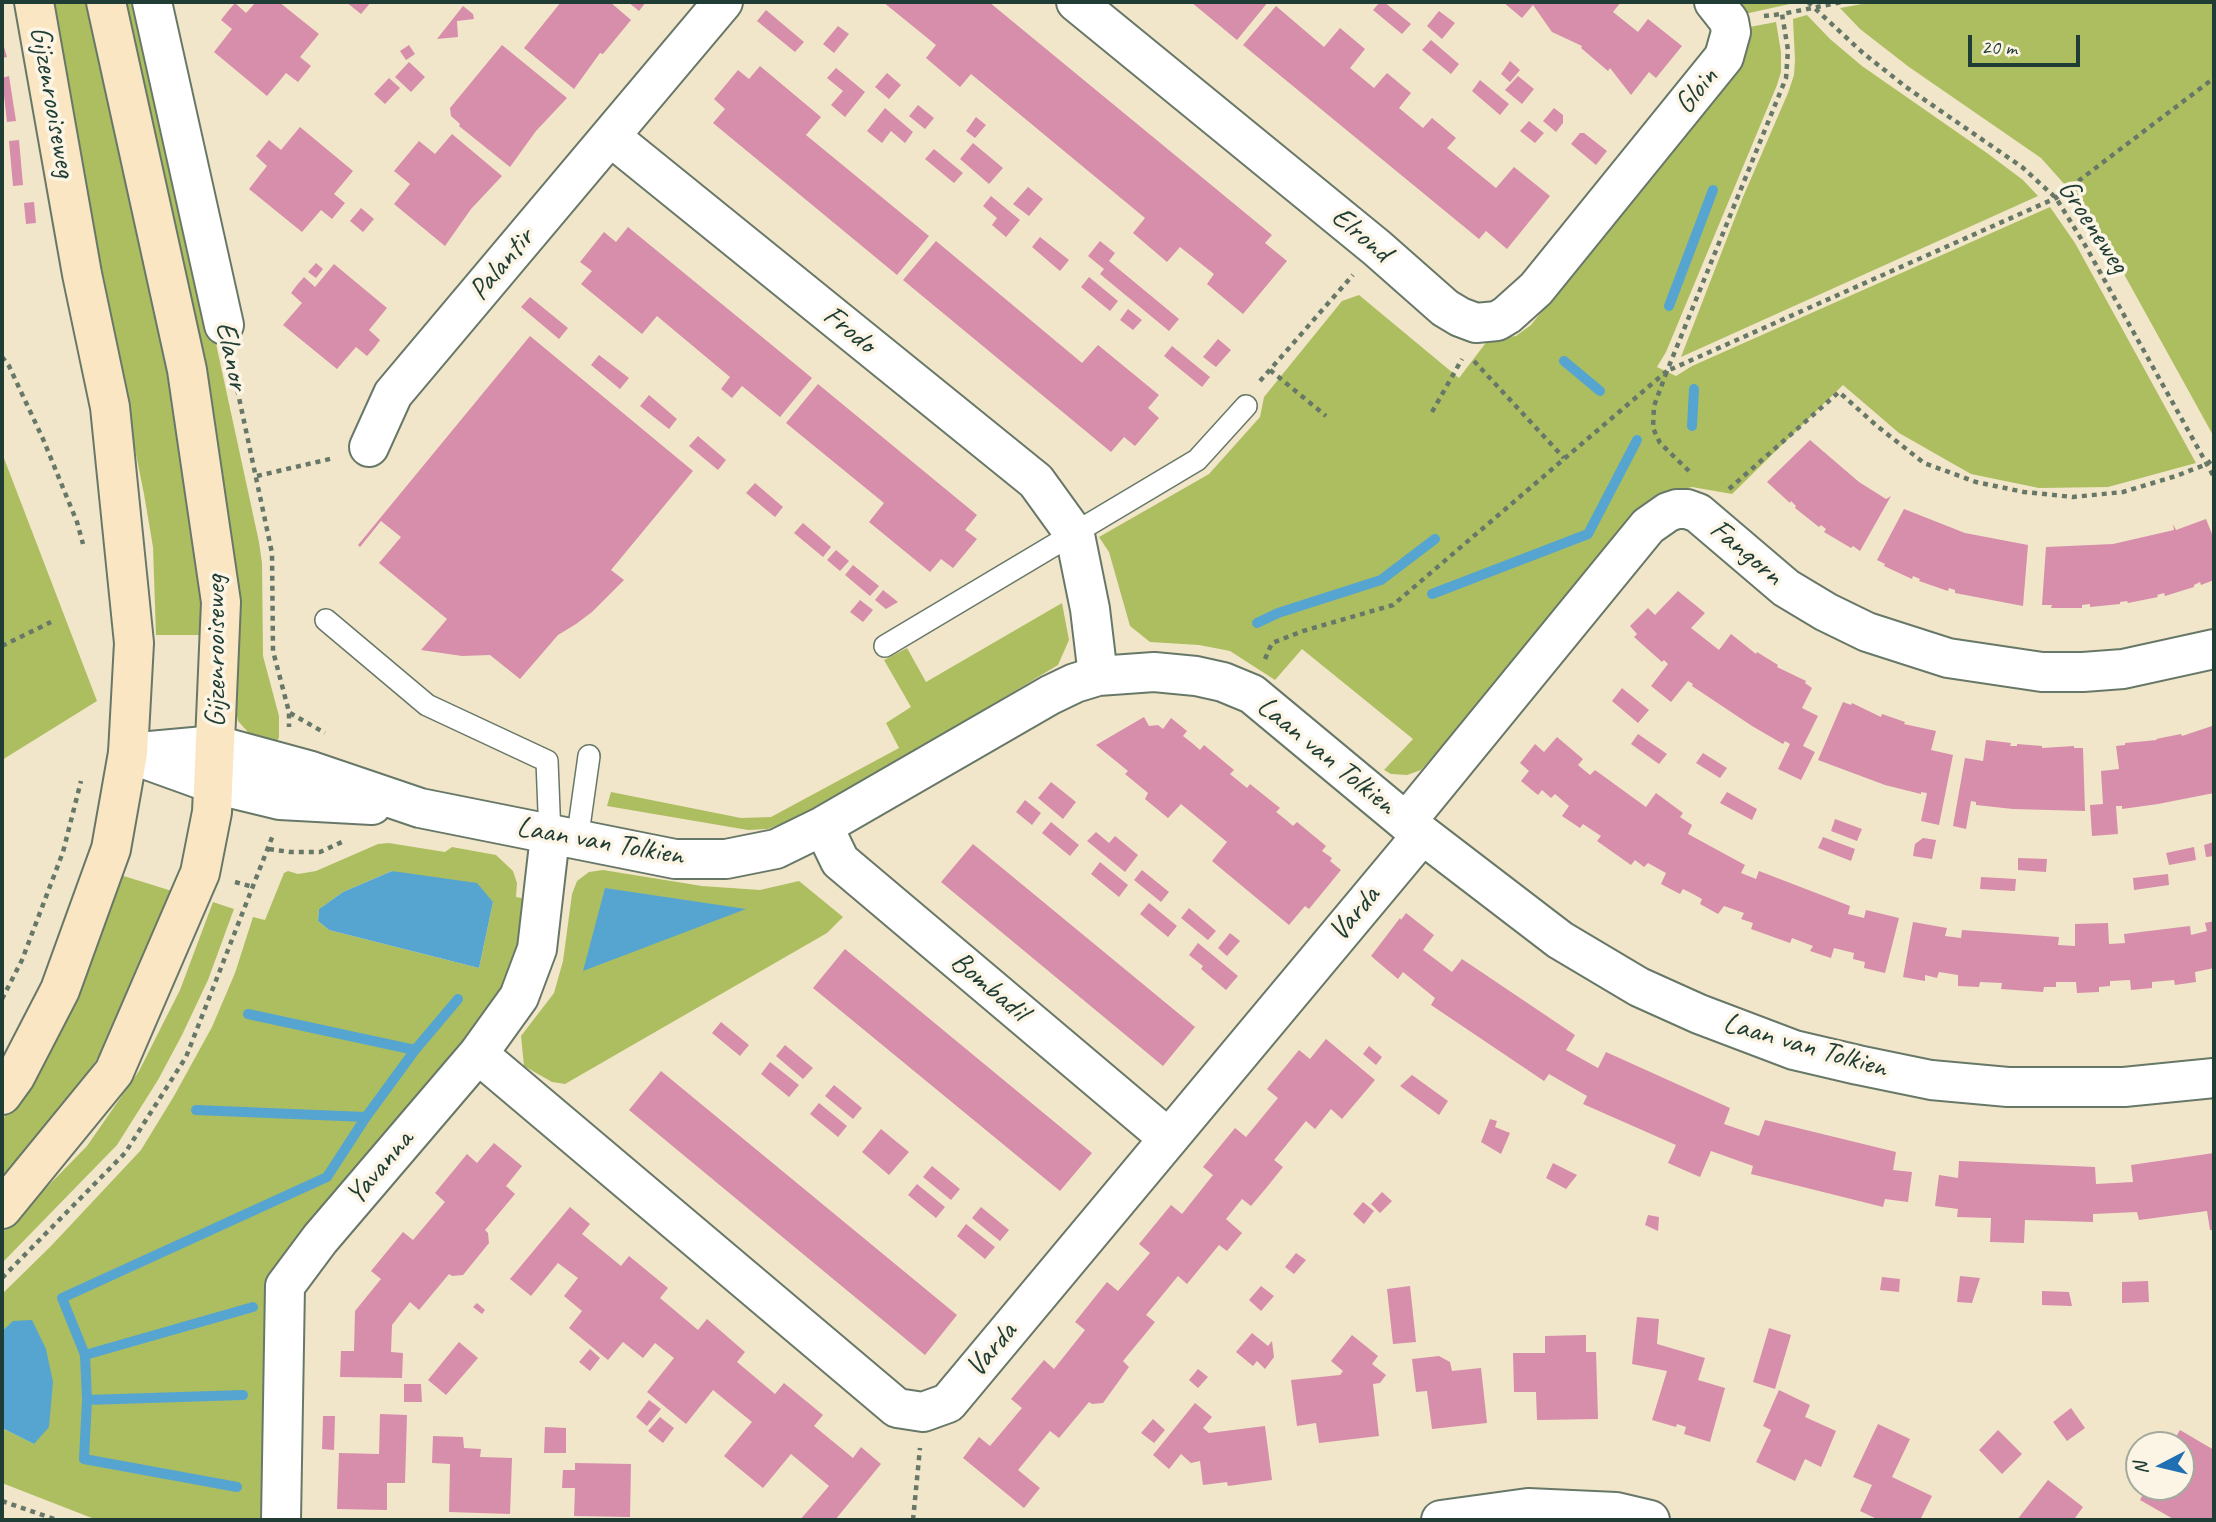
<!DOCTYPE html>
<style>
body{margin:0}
#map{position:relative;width:2216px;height:1522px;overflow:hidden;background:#f1e6c9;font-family:Caveat,sans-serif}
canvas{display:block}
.frame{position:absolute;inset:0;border:4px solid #1f3d34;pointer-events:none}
.north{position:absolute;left:2125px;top:1431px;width:70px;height:70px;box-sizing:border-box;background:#fcf5e5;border:2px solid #a4ab9e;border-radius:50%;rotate:263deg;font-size:19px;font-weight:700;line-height:28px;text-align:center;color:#1f3d34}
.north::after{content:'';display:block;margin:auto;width:24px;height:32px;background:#1f6fb2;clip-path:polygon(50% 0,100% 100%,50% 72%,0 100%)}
.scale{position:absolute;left:1968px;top:35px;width:112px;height:32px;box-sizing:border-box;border:4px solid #1f3d34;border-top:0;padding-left:9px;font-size:21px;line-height:24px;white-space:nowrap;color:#1f3d34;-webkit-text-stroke:5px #fcf5e5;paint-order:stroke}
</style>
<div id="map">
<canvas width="2216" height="1522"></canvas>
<div class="frame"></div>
<div class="north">N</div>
<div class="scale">20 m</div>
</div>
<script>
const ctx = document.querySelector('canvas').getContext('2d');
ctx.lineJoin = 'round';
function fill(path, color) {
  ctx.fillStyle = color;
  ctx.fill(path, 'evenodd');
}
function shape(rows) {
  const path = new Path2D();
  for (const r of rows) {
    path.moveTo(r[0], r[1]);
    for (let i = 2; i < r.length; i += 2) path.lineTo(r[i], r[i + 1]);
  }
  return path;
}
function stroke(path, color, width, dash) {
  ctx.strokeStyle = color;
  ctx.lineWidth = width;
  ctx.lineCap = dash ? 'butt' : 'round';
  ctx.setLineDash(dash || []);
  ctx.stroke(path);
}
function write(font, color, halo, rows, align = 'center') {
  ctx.font = font + ' Caveat,sans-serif';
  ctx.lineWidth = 7;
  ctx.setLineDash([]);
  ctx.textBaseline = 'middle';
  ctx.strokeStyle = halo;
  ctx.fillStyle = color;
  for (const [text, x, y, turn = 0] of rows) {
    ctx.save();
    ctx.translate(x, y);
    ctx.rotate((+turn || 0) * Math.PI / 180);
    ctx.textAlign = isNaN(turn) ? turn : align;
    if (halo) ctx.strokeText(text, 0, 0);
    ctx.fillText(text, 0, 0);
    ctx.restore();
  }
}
fill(shape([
 [45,2,90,2,189,459,207,635,156,635,153,547,144,494],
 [112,2,142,2,259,542,262,563,263,656,279,716,279,737,274,750,256,741,238,721,232,695],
 [1732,2,1799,2,1740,15],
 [1873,2,2214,2,2214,437,2098,227,2083,205,2041,158,1909,67,1860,29,1840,8],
 [1807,15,1830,39,1862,66,1987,153,2023,180,2038,196,1681,357,1743,197,1788,93,1794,75,1795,60,1793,19],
 [1776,22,1781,52,1781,72,1777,85,1666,352,1657,367,1676,376,1692,366,2050,207,2075,243,2196,463,2108,487,2039,488,1971,474,1899,433,1843,385,1732,494,1692,487,1671,492,1655,503,1421,770,1407,775,1391,774,1384,770,1413,739,1302,649,1275,680,1230,651,1199,645,1150,642,1130,626,1109,552,1099,537,1209,474,1260,417,1264,397,1342,301,1359,295,1459,378,1488,340,1516,336,1531,325,1735,67,1744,28],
 [2,453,97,701,2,760],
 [1062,603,1069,640,1058,665,938,737,795,818,768,829,748,830,607,806,611,792,741,818,771,817,899,748,886,723,911,707,884,660,907,648,926,682],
 [389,843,445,852,452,847,496,855,513,871,517,883,516,897,527,899,523,934,503,992,295,1244,271,1286,264,1349,262,1520,97,1520,2,1483,2,1428,34,1444,14,1321,2,1331,2,1294,51,1246,141,1150,174,1096,212,1027,235,973,253,917,265,920,284,873,288,871,298,874,316,871,378,844],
 [392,871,493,902,479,968,329,930,318,921,319,909,343,892],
 [603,870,702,886,760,890,799,881,843,917,827,933,565,1084,552,1082,524,1066,521,1036,554,993,563,961,572,894,577,881,589,872],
 [114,873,172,891,126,1008,82,1085,2,1187,2,1121,39,1061],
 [213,902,234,909,208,980,182,1035,158,1080,117,1145,2,1263,2,1233,87,1146,139,1071,180,990]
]), '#adbe61');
fill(shape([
 [392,871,477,883,493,902,479,968,329,930,318,921,319,909,343,892],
 [605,888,746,909,583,971],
 [32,1320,46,1349,53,1382,49,1427,34,1444,2,1428,2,1331,13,1321]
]), '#56a5d0');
stroke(shape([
 [1669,306,1713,190],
 [1564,361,1600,391],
 [1692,426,1694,389],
 [1432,594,1588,534,1637,440],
 [1257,623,1278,613,1381,580,1435,539],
 [248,1014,415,1050,458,999],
 [196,1110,366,1117,415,1050],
 [253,1307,85,1355,62,1298,327,1177,366,1117],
 [85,1355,87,1400,243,1395],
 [87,1400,84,1459,237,1487]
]), '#56a5d0', 10);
fill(shape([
 [256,2,279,2,319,34,300,57,311,66,298,82,286,73,267,96,214,52,232,29,221,20,228,11,235,3,246,13],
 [346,2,371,2,361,14],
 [561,2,610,2,631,20,603,54,600,53,574,89,524,48],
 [628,2,646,2,639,11],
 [883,2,989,2,1272,235,1265,243,1287,261,1243,314,1207,284,1214,274,1180,247,1167,262,1133,233,1145,218,971,74,960,87,926,58,936,45],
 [1191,2,1268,2,1237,40],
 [1380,2,1384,2,1411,24,1402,34,1373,10],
 [1503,2,1621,2,1613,12,1638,32,1648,19,1682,46,1656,78,1649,72,1631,95,1610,68,1608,71,1581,48,1582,46,1552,32,1533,5,1522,18],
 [463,6,473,14,474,19,457,21,458,37,437,39],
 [1276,6,1324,47,1340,28,1365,49,1350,68,1374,88,1387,73,1411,93,1399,108,1423,128,1432,118,1456,138,1447,148,1496,188,1514,167,1550,196,1507,249,1486,231,1479,239,1243,45],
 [766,10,804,42,795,52,757,21],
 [1439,11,1455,23,1442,39,1427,26],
 [838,26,849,34,834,53,823,44],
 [2,40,7,57,2,58],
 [1431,40,1459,64,1451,74,1422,50],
 [409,45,415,54,406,60,400,51],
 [502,45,567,98,536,131,510,167,459,126,460,124,451,116,450,108],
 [1510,61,1520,70,1510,82,1501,74],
 [409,62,425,77,411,92,395,77],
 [760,66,821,117,806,135,929,236,897,275,713,123,725,109,714,99,738,70,749,79],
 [836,68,865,92,845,117,831,105,843,91,827,78],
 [887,73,901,85,889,99,875,87],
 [9,76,16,121,7,122,2,78],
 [1518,76,1534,89,1522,104,1505,90],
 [389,78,400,88,385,104,374,94],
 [1480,80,1509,104,1500,115,1472,91],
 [918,105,934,118,925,129,909,116],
 [885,108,913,132,905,143,891,131,882,143,867,131],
 [1554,108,1563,115,1563,123,1556,132,1543,121],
 [976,117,986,125,975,138,966,131],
 [1529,121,1544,133,1535,143,1520,131],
 [300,127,353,171,334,194,345,203,332,219,321,210,302,232,249,189,267,166,256,156,269,140,281,150],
 [1580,133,1584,133,1607,151,1596,165,1571,144],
 [452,134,502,176,471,209,445,246,394,204,410,184,394,171,419,141,435,154],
 [19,140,23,185,13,186,9,141],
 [973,143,1003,168,989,184,960,159],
 [934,149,963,173,954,183,925,159],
 [1028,187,1043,199,1029,216,1013,204],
 [991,196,1020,220,1006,237,992,225,997,218,983,206],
 [34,202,36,223,26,224,24,203],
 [361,208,374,219,363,232,350,221],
 [628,227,812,378,780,417,742,386,732,398,721,389,730,377,657,316,642,334,581,284,592,271,580,262,604,232,616,242],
 [1040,237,1069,260,1060,271,1032,247],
 [936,241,1082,363,1098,345,1159,395,1148,408,1159,418,1135,446,1124,437,1111,452,903,280],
 [1100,241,1115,253,1109,261,1179,319,1169,331,1100,274,1104,269,1088,256],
 [316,263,323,269,316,278,308,272],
 [334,264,387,308,369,330,380,340,374,348,367,356,356,347,337,369,283,325,302,303,291,293,297,285,304,277,315,287],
 [1089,277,1118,301,1110,311,1081,287],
 [530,297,568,328,559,339,521,307],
 [1128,309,1142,320,1133,330,1120,320],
 [530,336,693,471,611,570,624,580,592,612,576,624,558,635,520,679,490,655,462,656,421,650,447,619,379,563,401,537,381,521,360,547,358,545],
 [1218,339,1231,350,1216,367,1203,357],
 [1172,346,1210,377,1202,387,1164,356],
 [599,355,629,378,620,389,591,365],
 [818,384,977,515,965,530,977,539,953,568,941,559,930,572,869,522,884,503,786,423],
 [649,395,677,419,669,429,640,406],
 [698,436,726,460,718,470,689,446],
 [1810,440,1859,482,1886,499,1891,496,1860,551,1853,546,1851,548,1824,532,1826,529,1821,525,1819,527,1795,508,1796,506,1791,501,1790,503,1767,482],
 [755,483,783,507,775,517,746,493],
 [1904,509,1965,533,2028,545,2023,606,1955,593,1955,590,1949,588,1948,591,1919,581,1920,579,1913,576,1912,579,1884,566,1885,564,1877,560],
 [2206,519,2214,539,2214,580,2201,585,2200,582,2194,585,2194,587,2165,596,2164,593,2157,595,2158,597,2128,603,2127,601,2120,602,2120,604,2090,607,2090,604,2082,605,2082,608,2051,608,2052,605,2042,605,2046,547,2113,544,2174,530,2173,524,2176,530],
 [803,523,831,547,823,557,794,533],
 [836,550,849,561,840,571,827,560],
 [853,565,879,586,870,596,845,575],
 [883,590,898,602,886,609,875,600],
 [1678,591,1705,613,1691,628,1719,650,1731,634,1756,654,1757,652,1778,665,1777,667,1806,681,1805,683,1812,688,1802,708,1818,716,1803,746,1815,752,1801,780,1778,769,1790,744,1785,741,1783,744,1752,726,1692,686,1693,684,1688,681,1671,702,1651,686,1668,664,1664,660,1662,662,1634,637,1637,634,1630,626,1648,608,1655,615],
 [860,600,873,610,863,622,850,612],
 [1622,688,1649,710,1638,723,1612,701],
 [1843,702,1851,705,1852,703,1881,717,1882,714,1905,722,1904,724,1936,731,1931,750,1953,755,1939,825,1921,821,1927,793,1921,792,1921,794,1885,785,1818,760],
 [1144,717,1149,726,1158,725,1163,729,1171,718,1187,731,1183,736,1192,743,1200,750,1204,745,1234,770,1230,774,1247,788,1250,784,1280,808,1276,812,1285,819,1293,826,1297,822,1326,846,1322,851,1332,858,1330,861,1341,870,1309,909,1305,906,1289,925,1212,861,1227,842,1181,804,1168,818,1145,799,1148,793,1125,774,1128,771,1096,745],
 [2212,726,2214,728,2214,793,2158,804,2122,809,2122,806,2116,806,2118,834,2092,836,2090,805,2103,804,2101,771,2119,769,2116,746,2125,745,2125,743,2157,740,2156,739,2181,734,2182,736],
 [1638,734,1667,754,1659,764,1631,744],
 [1557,737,1583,759,1578,765,1590,775,1595,770,1646,807,1656,793,1683,813,1680,817,1692,825,1688,834,1745,865,1741,873,1756,879,1759,871,1850,906,1848,914,1864,918,1866,910,1899,918,1885,973,1864,968,1865,962,1853,959,1854,953,1834,948,1831,958,1810,951,1813,946,1792,938,1790,943,1751,929,1753,923,1741,919,1744,913,1724,906,1718,914,1700,904,1702,899,1693,894,1683,889,1680,894,1661,884,1666,873,1648,863,1644,867,1635,860,1631,865,1597,841,1601,836,1583,824,1580,828,1562,816,1569,806,1555,794,1551,798,1542,790,1538,795,1521,781,1529,771,1520,763,1535,744,1544,752],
 [1986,740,2011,743,2010,746,2017,746,2017,744,2042,746,2042,748,2074,746,2074,748,2083,748,2085,811,2013,809,1976,805,1976,802,1971,801,1966,829,1953,826,1965,758,1983,761],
 [1703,753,1727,768,1720,778,1696,763],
 [1051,782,1076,802,1063,819,1038,798],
 [1727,792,1757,809,1752,820,1720,803],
 [1025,800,1041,813,1032,825,1016,812],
 [1835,819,1862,829,1857,841,1831,831],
 [1051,822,1079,845,1070,856,1042,833],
 [1096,832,1109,843,1115,836,1138,855,1125,872,1087,841],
 [1823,837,1855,849,1851,861,1818,848],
 [1923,838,1936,840,1932,859,1913,856,1915,844],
 [2214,842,2214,856,2206,857,2204,845],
 [973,844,1195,1027,1163,1066,941,882],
 [2194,847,2196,860,2169,865,2166,853],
 [2018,858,2047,859,2046,872,2018,870],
 [1100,862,1128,885,1119,897,1091,874],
 [1142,870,1169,892,1161,902,1134,880],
 [2168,874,2169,885,2134,890,2133,878],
 [1981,877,2016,879,2015,891,1980,889],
 [1149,903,1177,926,1168,937,1140,914],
 [1189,908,1216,931,1208,940,1181,918],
 [1406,913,1434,935,1423,950,1452,972,1462,959,1575,1035,1566,1050,1598,1068,1606,1052,1730,1108,1724,1124,1759,1136,1765,1120,1896,1152,1893,1170,1912,1172,1908,1202,1885,1199,1883,1207,1751,1174,1753,1166,1711,1151,1700,1177,1668,1163,1676,1145,1583,1104,1587,1096,1549,1074,1544,1081,1431,1005,1435,998,1403,972,1398,979,1371,956,1400,918,1401,920],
 [2214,921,2214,968,2195,972,2196,982,2175,985,2174,980,2152,982,2152,988,2131,990,2130,980,2110,981,2110,986,2099,987,2099,992,2077,993,2076,982,2056,982,2056,987,2044,987,2043,992,2001,989,2002,983,1980,982,1979,987,1958,986,1958,975,1939,972,1937,978,1925,975,1925,981,1903,977,1913,922,1947,928,1945,936,1961,938,1962,930,2059,937,2058,945,2075,946,2075,924,2108,923,2109,944,2125,943,2124,934,2190,926,2191,935,2207,931,2205,923],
 [1230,933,1240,941,1227,956,1218,948],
 [1198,943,1238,976,1226,990,1201,969,1203,966,1189,955],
 [845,949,1092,1153,1060,1191,813,988],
 [721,1022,749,1045,740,1056,712,1033],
 [1326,1039,1375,1080,1342,1119,1331,1109,1315,1129,1306,1121,1274,1160,1283,1167,1267,1187,1251,1206,1242,1199,1226,1219,1242,1233,1227,1251,1219,1245,1187,1284,1178,1276,1146,1315,1155,1322,1123,1361,1129,1367,1103,1403,1092,1404,1089,1402,1059,1438,1050,1431,1018,1470,1040,1488,1024,1508,963,1458,979,1437,990,1446,1022,1408,1011,1399,1044,1360,1054,1369,1085,1330,1075,1322,1107,1282,1118,1291,1150,1253,1139,1244,1171,1205,1182,1214,1213,1175,1203,1167,1235,1128,1246,1137,1278,1098,1267,1089,1299,1050,1310,1059],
 [785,1045,813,1068,803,1079,776,1056],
 [1369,1046,1382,1057,1376,1065,1363,1054],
 [770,1062,799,1085,789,1097,761,1074],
 [661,1071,957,1315,925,1355,629,1110],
 [1412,1075,1448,1101,1439,1115,1400,1086],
 [834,1085,862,1108,853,1119,825,1096],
 [819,1103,847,1126,838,1137,810,1114],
 [1490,1119,1497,1121,1495,1127,1510,1133,1501,1154,1481,1142],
 [881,1129,909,1152,889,1175,862,1152],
 [494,1143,522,1166,506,1186,515,1194,485,1230,488,1233,489,1243,463,1275,452,1276,449,1274,419,1310,410,1302,392,1325,391,1352,403,1353,402,1378,340,1377,341,1351,354,1351,355,1311,381,1279,371,1271,403,1232,413,1240,445,1202,435,1193,467,1154,477,1163],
 [2214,1153,2214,1230,2210,1230,2207,1211,2139,1220,2137,1212,2093,1214,2093,1222,2025,1220,2024,1243,1990,1242,1991,1218,1957,1217,1958,1209,1935,1206,1939,1175,1958,1178,1959,1161,2095,1167,2096,1184,2133,1182,2131,1165],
 [1553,1163,1577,1175,1566,1189,1546,1178],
 [932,1166,960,1189,951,1200,923,1177],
 [917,1184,945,1207,936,1218,908,1195],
 [1382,1192,1392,1201,1380,1213,1371,1204],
 [1363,1202,1374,1211,1364,1224,1353,1214],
 [570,1207,590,1224,582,1234,621,1266,629,1256,668,1288,660,1298,698,1330,707,1319,745,1352,737,1362,775,1394,784,1383,823,1415,814,1426,853,1458,861,1447,881,1464,835,1520,800,1520,829,1486,791,1454,763,1488,724,1456,752,1422,713,1390,686,1424,647,1392,674,1358,655,1343,643,1358,623,1342,608,1360,569,1328,582,1311,564,1296,578,1278,558,1263,531,1296,510,1279],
 [981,1207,1009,1230,1000,1241,972,1218],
 [1648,1215,1659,1217,1658,1231,1645,1225],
 [966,1224,995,1247,985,1259,957,1236],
 [1296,1253,1306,1260,1294,1274,1285,1267],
 [1960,1276,1980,1278,1972,1303,1957,1302],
 [1882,1277,1900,1279,1899,1292,1880,1290],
 [2148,1281,2149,1302,2122,1303,2122,1282],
 [1261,1286,1274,1296,1261,1311,1249,1300],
 [1410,1286,1416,1342,1393,1344,1387,1289],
 [2042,1291,2069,1292,2072,1306,2042,1305],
 [477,1303,485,1310,482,1314,473,1307],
 [1637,1317,1659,1319,1657,1344,1705,1358,1698,1380,1725,1388,1710,1442,1684,1434,1686,1427,1677,1424,1676,1427,1652,1420,1667,1371,1632,1364],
 [1769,1328,1791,1335,1775,1389,1753,1382],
 [1252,1333,1268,1346,1272,1341,1274,1357,1265,1369,1257,1361,1253,1366,1236,1352],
 [1352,1335,1378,1356,1372,1364,1386,1375,1380,1383,1373,1384,1379,1436,1319,1443,1316,1423,1297,1426,1291,1380,1340,1375,1343,1371,1331,1361],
 [1586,1335,1586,1352,1596,1352,1598,1419,1537,1420,1536,1392,1514,1392,1513,1353,1545,1353,1545,1336],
 [459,1342,478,1358,446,1395,428,1380],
 [590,1349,600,1358,590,1371,579,1362],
 [1439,1356,1450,1362,1452,1371,1481,1368,1487,1423,1432,1429,1427,1391,1416,1392,1412,1359],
 [1198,1369,1208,1377,1198,1388,1189,1380],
 [404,1384,421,1384,422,1402,404,1402],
 [1779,1390,1810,1405,1805,1417,1836,1431,1821,1467,1805,1459,1795,1481,1756,1462,1771,1430,1763,1426],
 [649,1400,661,1409,647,1426,636,1417],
 [1195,1403,1212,1417,1203,1428,1209,1433,1265,1426,1272,1480,1228,1486,1227,1482,1203,1485,1200,1461,1191,1463,1181,1454,1169,1469,1153,1455],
 [2071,1408,2085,1428,2067,1441,2053,1422],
 [380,1414,407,1415,405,1483,387,1483,387,1510,337,1509,339,1453,379,1454],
 [323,1416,335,1416,334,1450,322,1449],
 [660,1417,674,1428,663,1443,648,1431],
 [1153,1419,1165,1430,1154,1443,1141,1433],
 [1878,1424,1910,1439,1892,1477,1932,1496,1920,1520,1879,1520,1860,1511,1872,1485,1853,1477],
 [545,1427,566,1428,566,1453,544,1453],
 [1998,1430,2022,1454,2002,1474,1979,1450],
 [2180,1430,2214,1450,2214,1520,2175,1520,2140,1500,2147,1487,2181,1487,2181,1445,2171,1445],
 [433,1436,463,1437,464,1448,481,1449,480,1457,512,1458,510,1514,449,1512,450,1464,432,1463],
 [2148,1438,2160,1445,2144,1445],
 [2139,1454,2139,1480,2128,1474],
 [575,1463,631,1464,630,1517,574,1516,575,1488,562,1488,563,1470,575,1470],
 [2048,1480,2083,1507,2075,1518,2078,1520,2017,1520]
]), '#d68eab');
const lane = shape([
 [326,620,427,705,547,761,550,836],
 [885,646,1197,460,1246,406],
 [577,841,589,756]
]);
const street = shape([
 [152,2,224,325],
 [1076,2,1377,248,1445,308,1460,317,1476,323,1497,321,1507,315,1536,289,1724,57,1731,32,1729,21,1714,2],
 [611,137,1036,481,1075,535,1090,609,1098,676],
 [369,447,393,394,723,2],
 [128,753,216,745,308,770,420,808,675,859,726,859,776,849,823,826,1050,695,1075,683,1098,676,1154,672,1196,676,1223,682,1252,694,1406,822,1560,940,1639,987,1699,1014,1794,1050,1858,1065,1931,1080,2008,1087,2124,1087,2214,1078],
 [139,757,214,784,280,800,372,805],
 [1406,822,1648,526,1668,512,1677,509,1687,509,1698,513,1786,588,1826,612,1867,632,1948,658,2042,672,2083,672,2123,669,2214,649],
 [823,826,840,861,1168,1138],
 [478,1054,897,1408,923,1412,948,1403,1422,835],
 [281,1520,285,1286,320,1239,478,1054,519,997,537,949,550,836],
 [1441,1520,1528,1508,1616,1512,1650,1520]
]);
const secondary = shape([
 [2,1095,15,1077,60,990,111,849,128,753,134,643,110,407,82,274,34,2],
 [2,1209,114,1072,200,873,212,812,221,602,187,370,106,2]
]);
stroke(lane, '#687868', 24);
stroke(street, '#687868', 42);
stroke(secondary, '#687868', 42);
stroke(shape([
 [1808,2,1863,53,1906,87,2022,167,2056,198,2085,245,2214,477],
 [1764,16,1782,14],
 [2,357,9,366,43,439,77,522,83,544],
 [231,360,272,553,273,651,289,712,289,727],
 [1474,361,1564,458],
 [1270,370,1326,416],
 [1260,381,1353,275],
 [1432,412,1462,359],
 [1689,471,1660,443,1653,428,1654,406,1667,371,2056,198,2214,78],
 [257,476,334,458],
 [1729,489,1839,392,1877,426,1924,463,1976,482,2024,492,2073,497,2123,492,2176,476,2207,464,2214,458],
 [2,646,51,622],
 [1265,659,1272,643,1303,631,1393,605,1667,371,1786,78,1788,50,1782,14,1842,2],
 [290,713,325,733],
 [269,849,290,852,320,852,342,842],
 [235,882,253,887],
 [2,999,22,960,63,852,81,781],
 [2,1278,125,1153,186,1057,273,835],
 [2,1501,57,1520],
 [913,1520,920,1448]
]), '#687868', 4.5, [5, 5]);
stroke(lane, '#fff', 21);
stroke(street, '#fff', 38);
stroke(secondary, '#fbe6c4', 38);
write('30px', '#1f3d34', '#fcf5e5', [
 ["Gloin",1697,91,-51],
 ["Gijzenrooiseweg",52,102,80],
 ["Groeneweg",2093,227,57],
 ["Elrond",1361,235,40],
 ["Palantir",502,265,-50],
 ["Frodo",849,330,39],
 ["Elanor",231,356,78],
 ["Fangorn",1746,553,40],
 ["Gijzenrooiseweg",216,651,-90],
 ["Laan van Tolkien",1326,756,39],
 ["Laan van Tolkien",600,842,10],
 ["Varda",1355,914,-50],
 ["Bombadil",989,987,40],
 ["Laan van Tolkien",1805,1046,16],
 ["Yavanna",380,1168,-50],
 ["Varda",992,1350,-50]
]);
</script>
